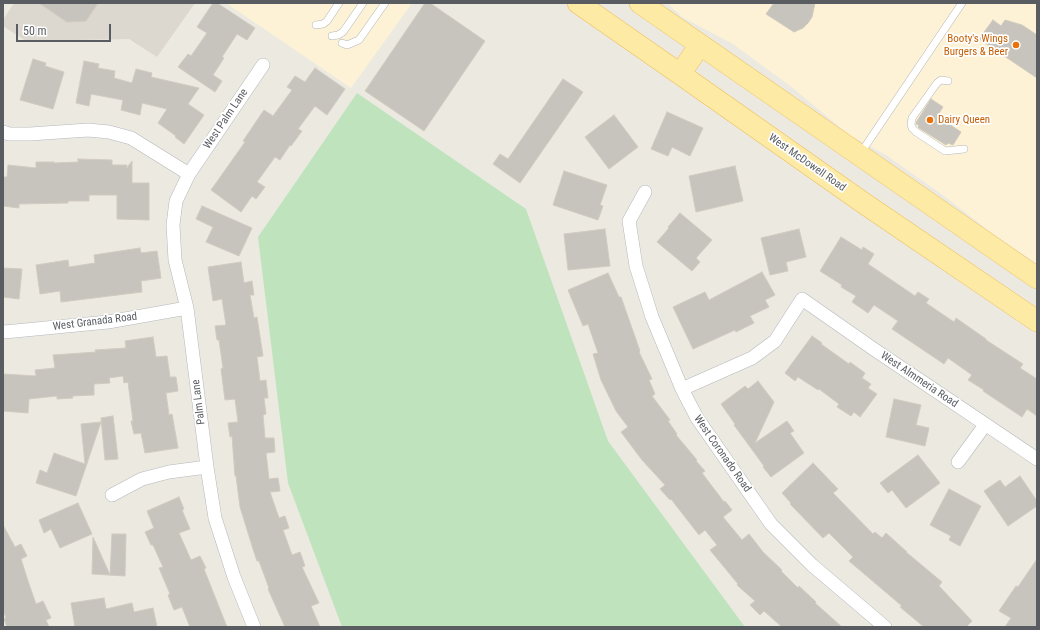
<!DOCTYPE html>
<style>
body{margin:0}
#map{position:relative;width:1040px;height:630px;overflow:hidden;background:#ece9e1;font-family:"Roboto Condensed",sans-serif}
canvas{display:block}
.frame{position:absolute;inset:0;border:4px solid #595d62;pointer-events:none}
.scale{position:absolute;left:16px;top:24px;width:95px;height:18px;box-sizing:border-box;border:2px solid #595d62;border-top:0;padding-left:5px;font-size:12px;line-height:14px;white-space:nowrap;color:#595d62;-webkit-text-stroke:3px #fff;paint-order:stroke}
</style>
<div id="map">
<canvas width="1040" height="630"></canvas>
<div class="frame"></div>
<div class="scale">50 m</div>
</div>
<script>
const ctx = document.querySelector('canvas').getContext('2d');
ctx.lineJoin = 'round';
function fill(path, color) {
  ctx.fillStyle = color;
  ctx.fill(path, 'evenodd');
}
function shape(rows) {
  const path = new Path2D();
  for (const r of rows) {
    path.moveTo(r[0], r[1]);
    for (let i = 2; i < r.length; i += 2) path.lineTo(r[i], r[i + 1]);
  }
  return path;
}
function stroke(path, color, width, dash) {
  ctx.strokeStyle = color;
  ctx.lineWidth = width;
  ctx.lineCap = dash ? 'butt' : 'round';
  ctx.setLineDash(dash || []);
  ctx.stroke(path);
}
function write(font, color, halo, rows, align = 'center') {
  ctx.font = font + ' "Roboto Condensed",sans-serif';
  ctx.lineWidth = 3.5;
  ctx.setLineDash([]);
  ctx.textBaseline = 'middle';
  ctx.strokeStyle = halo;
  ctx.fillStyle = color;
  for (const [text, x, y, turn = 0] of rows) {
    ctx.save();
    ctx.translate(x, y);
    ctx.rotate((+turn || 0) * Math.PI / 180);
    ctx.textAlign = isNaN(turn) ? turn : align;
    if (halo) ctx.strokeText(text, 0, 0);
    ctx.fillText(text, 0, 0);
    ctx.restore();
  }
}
fill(shape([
 [226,3,412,3,351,88],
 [667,3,1037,3,1037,264,989,231,944,196,886,155,849,135,793,88,733,44,682,17]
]), '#fdf2d5');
fill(shape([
 [14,3,195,3,157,57,129,39,26,41,3,26,3,20]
]), '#dcd8cf');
fill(shape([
 [357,93,526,209,608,441,745,627,342,627,288,483,258,237]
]), '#bfe4bd');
const building = shape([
 [39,3,98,3,86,21,67,22,39,3],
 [213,3,217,3,255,28,247,40,237,34,222,57,224,58,213,75,222,81,215,92,178,67,188,54,191,56,207,33,197,27,213,3],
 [425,3,430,3,485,41,424,131,365,91,425,3],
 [774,3,815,3,812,17,808,23,803,28,794,32,766,14,774,3],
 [993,20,1001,26,1005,20,1022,25,1037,35,1037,78,979,39,993,20],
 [33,59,46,63,45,66,64,72,53,109,20,100,33,59],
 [84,61,99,64,98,68,115,71,114,78,132,83,136,69,152,73,151,77,199,88,188,104,204,115,184,144,175,137,176,136,158,123,167,109,142,103,140,115,121,110,123,100,91,94,89,106,76,103,84,61],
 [315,68,345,89,327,115,315,106,298,129,302,131,291,146,290,145,280,160,275,157,257,182,265,187,256,199,252,196,241,212,211,190,245,142,243,141,264,110,273,116,292,90,287,87,295,76,305,82,315,68],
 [563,79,583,92,520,183,493,164,500,154,508,159,563,79],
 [931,99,943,107,937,116,961,132,953,145,948,143,946,145,919,128,918,127,919,125,916,124,917,121,931,99],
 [667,112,703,128,690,156,672,147,668,156,651,149,667,112],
 [614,115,638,147,609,169,585,137,614,115],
 [78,159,112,160,112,165,127,165,126,169,132,161,132,183,149,183,149,220,117,219,117,195,89,195,89,201,68,201,68,203,19,204,19,208,3,206,3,177,7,177,8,165,36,168,36,162,54,162,54,163,78,162,78,159],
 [735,166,743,201,696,212,689,176,735,166],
 [564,171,607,185,600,205,603,206,598,220,553,205,564,171],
 [202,206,252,228,239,256,206,242,213,227,196,219,202,206],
 [680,213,712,240,696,258,700,262,692,271,657,242,669,228,668,227,680,213],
 [605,229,610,266,568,270,564,234,605,229],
 [799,229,806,257,786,262,788,271,770,275,761,238,799,229],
 [841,237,862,250,863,247,874,254,868,264,915,296,918,292,929,299,926,303,954,322,956,318,986,339,986,340,1023,364,1020,368,1037,379,1037,416,1027,409,1022,417,983,391,984,390,968,380,972,375,948,358,944,364,892,329,898,321,874,305,868,313,852,302,856,296,841,287,842,285,820,271,841,237],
 [140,248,141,253,157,251,161,278,141,281,142,292,61,302,60,291,40,294,36,265,68,260,69,267,95,263,94,255,140,248],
 [241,262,244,283,252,281,254,295,250,295,254,318,257,317,263,356,257,357,260,381,266,380,268,398,264,398,266,414,263,415,265,438,274,438,275,452,266,453,269,479,278,478,280,491,270,492,279,518,285,516,289,528,283,530,292,555,300,552,305,566,302,567,319,603,311,606,320,627,285,627,268,589,269,588,259,561,257,561,253,549,240,507,236,476,235,476,232,436,230,437,228,423,238,422,235,399,225,400,221,369,223,368,219,340,217,340,215,326,226,325,222,299,213,301,208,267,241,262],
 [3,268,22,269,19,299,3,297,3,268],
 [762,272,775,295,765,300,769,307,750,316,754,323,736,332,735,330,693,349,673,307,705,292,709,300,762,272],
 [608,273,619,297,621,297,640,351,639,352,652,379,649,380,655,394,652,396,670,420,668,421,677,434,676,435,697,460,696,461,705,471,702,473,724,502,725,501,732,510,723,517,742,540,749,534,763,552,782,570,781,571,798,588,799,586,816,602,815,603,842,627,782,627,764,611,760,615,750,605,755,601,737,585,738,584,710,550,717,545,705,530,699,535,671,499,670,500,660,489,665,485,642,460,621,432,628,427,616,411,601,380,593,354,598,353,588,324,583,326,568,290,608,273],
 [812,336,822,343,821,344,849,364,850,362,865,373,862,378,871,384,868,388,877,394,860,417,854,412,851,416,837,407,839,404,819,389,818,390,798,377,795,381,785,373,812,336],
 [153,337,156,357,167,356,170,377,176,377,178,391,166,393,169,415,172,414,178,448,145,453,141,433,134,434,131,421,133,421,128,382,124,383,123,376,109,378,110,383,94,384,94,395,72,396,73,398,57,399,57,396,29,399,28,413,3,411,3,374,36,376,35,370,55,368,53,355,96,352,95,350,126,348,125,341,153,337],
 [758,381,774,402,755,443,787,421,794,431,790,433,804,453,771,477,763,467,764,466,734,425,735,424,721,404,745,386,748,389,758,381],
 [894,399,921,405,916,425,929,428,925,446,886,437,894,399],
 [113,416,118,459,105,460,101,418,113,416],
 [101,422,76,496,36,483,40,470,47,473,54,453,85,464,81,424,101,422],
 [918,455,940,483,906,508,892,490,888,493,880,483,918,455],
 [813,463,838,489,833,493,873,534,875,532,882,538,886,533,907,552,906,552,942,582,939,586,972,621,966,627,924,627,900,607,902,606,849,561,853,557,829,533,823,538,790,504,791,503,782,493,813,463],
 [1020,476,1037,501,1037,506,1008,526,984,491,1000,480,1005,487,1020,476],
 [949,489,981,506,960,546,949,540,951,536,930,525,949,489],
 [179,497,184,509,182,510,190,529,179,533,191,560,200,556,206,568,204,569,227,627,190,627,182,607,174,610,168,595,170,594,159,568,163,567,153,545,151,545,145,532,154,528,147,511,179,497],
 [78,503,92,534,60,548,51,529,44,533,39,520,78,503],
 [3,525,15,547,21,544,27,556,21,559,28,581,36,604,43,601,51,618,46,620,49,627,7,627,4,619,6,618,3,610,3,525],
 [112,534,126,534,125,576,92,574,93,537,110,575,112,534],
 [1037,559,1037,627,1005,627,1011,618,999,611,1016,586,1018,587,1037,559],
 [104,598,106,609,132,603,134,612,153,608,157,627,75,627,71,603,104,598]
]);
fill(building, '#c7c4be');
stroke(building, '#d1cabf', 1);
const lane = shape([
 [316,25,323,24,327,21,339,3],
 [332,36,338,35,343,32,363,3],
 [342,43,347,45,359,40,385,3],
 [948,81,941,80,937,83,912,118,911,124,912,128,916,132,945,151,964,149],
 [860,154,962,3]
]);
const street = shape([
 [3,132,9,134,30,134,88,130,109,132,131,138,189,174],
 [645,192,629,221,636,266,652,317,682,389,697,418,771,524,812,565,885,627],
 [3,332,15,331,108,322,187,308],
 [682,389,752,358,775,341,802,299,875,350,1037,459],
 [958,462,985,425],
 [112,495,142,479,169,472,207,467],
 [254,627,234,577,215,518,207,467,187,308,175,260,173,225,176,201,189,174,263,65]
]);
const primary = shape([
 [578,3,680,74,865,204,1037,321],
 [640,3,1037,278],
 [680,74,700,45]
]);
stroke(lane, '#b4b7bb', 8);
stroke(street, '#b4b7bb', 14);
stroke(primary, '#eebd58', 22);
stroke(lane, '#fff', 7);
stroke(street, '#fff', 13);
stroke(primary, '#fdeba5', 21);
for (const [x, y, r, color] of [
 [1016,45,4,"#e8710a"],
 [930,120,4,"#e8710a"]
]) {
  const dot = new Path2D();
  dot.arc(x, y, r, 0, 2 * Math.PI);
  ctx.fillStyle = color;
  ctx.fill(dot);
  stroke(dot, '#fff', 1.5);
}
write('11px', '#c56008', '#fff', [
 ["Booty's Wings",1008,39],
 ["Burgers & Beer",1008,52],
 ["Dairy Queen",938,120,"left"]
], 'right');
write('11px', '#595d62', '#fff', [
 ["West Palm Lane",226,119,-56],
 ["West McDowell Road",807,163,35],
 ["West Granada Road",95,322,-7],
 ["West Almmeria Road",919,380,34],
 ["Palm Lane",199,402,-97],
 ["West Coronado Road",722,454,55]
]);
</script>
